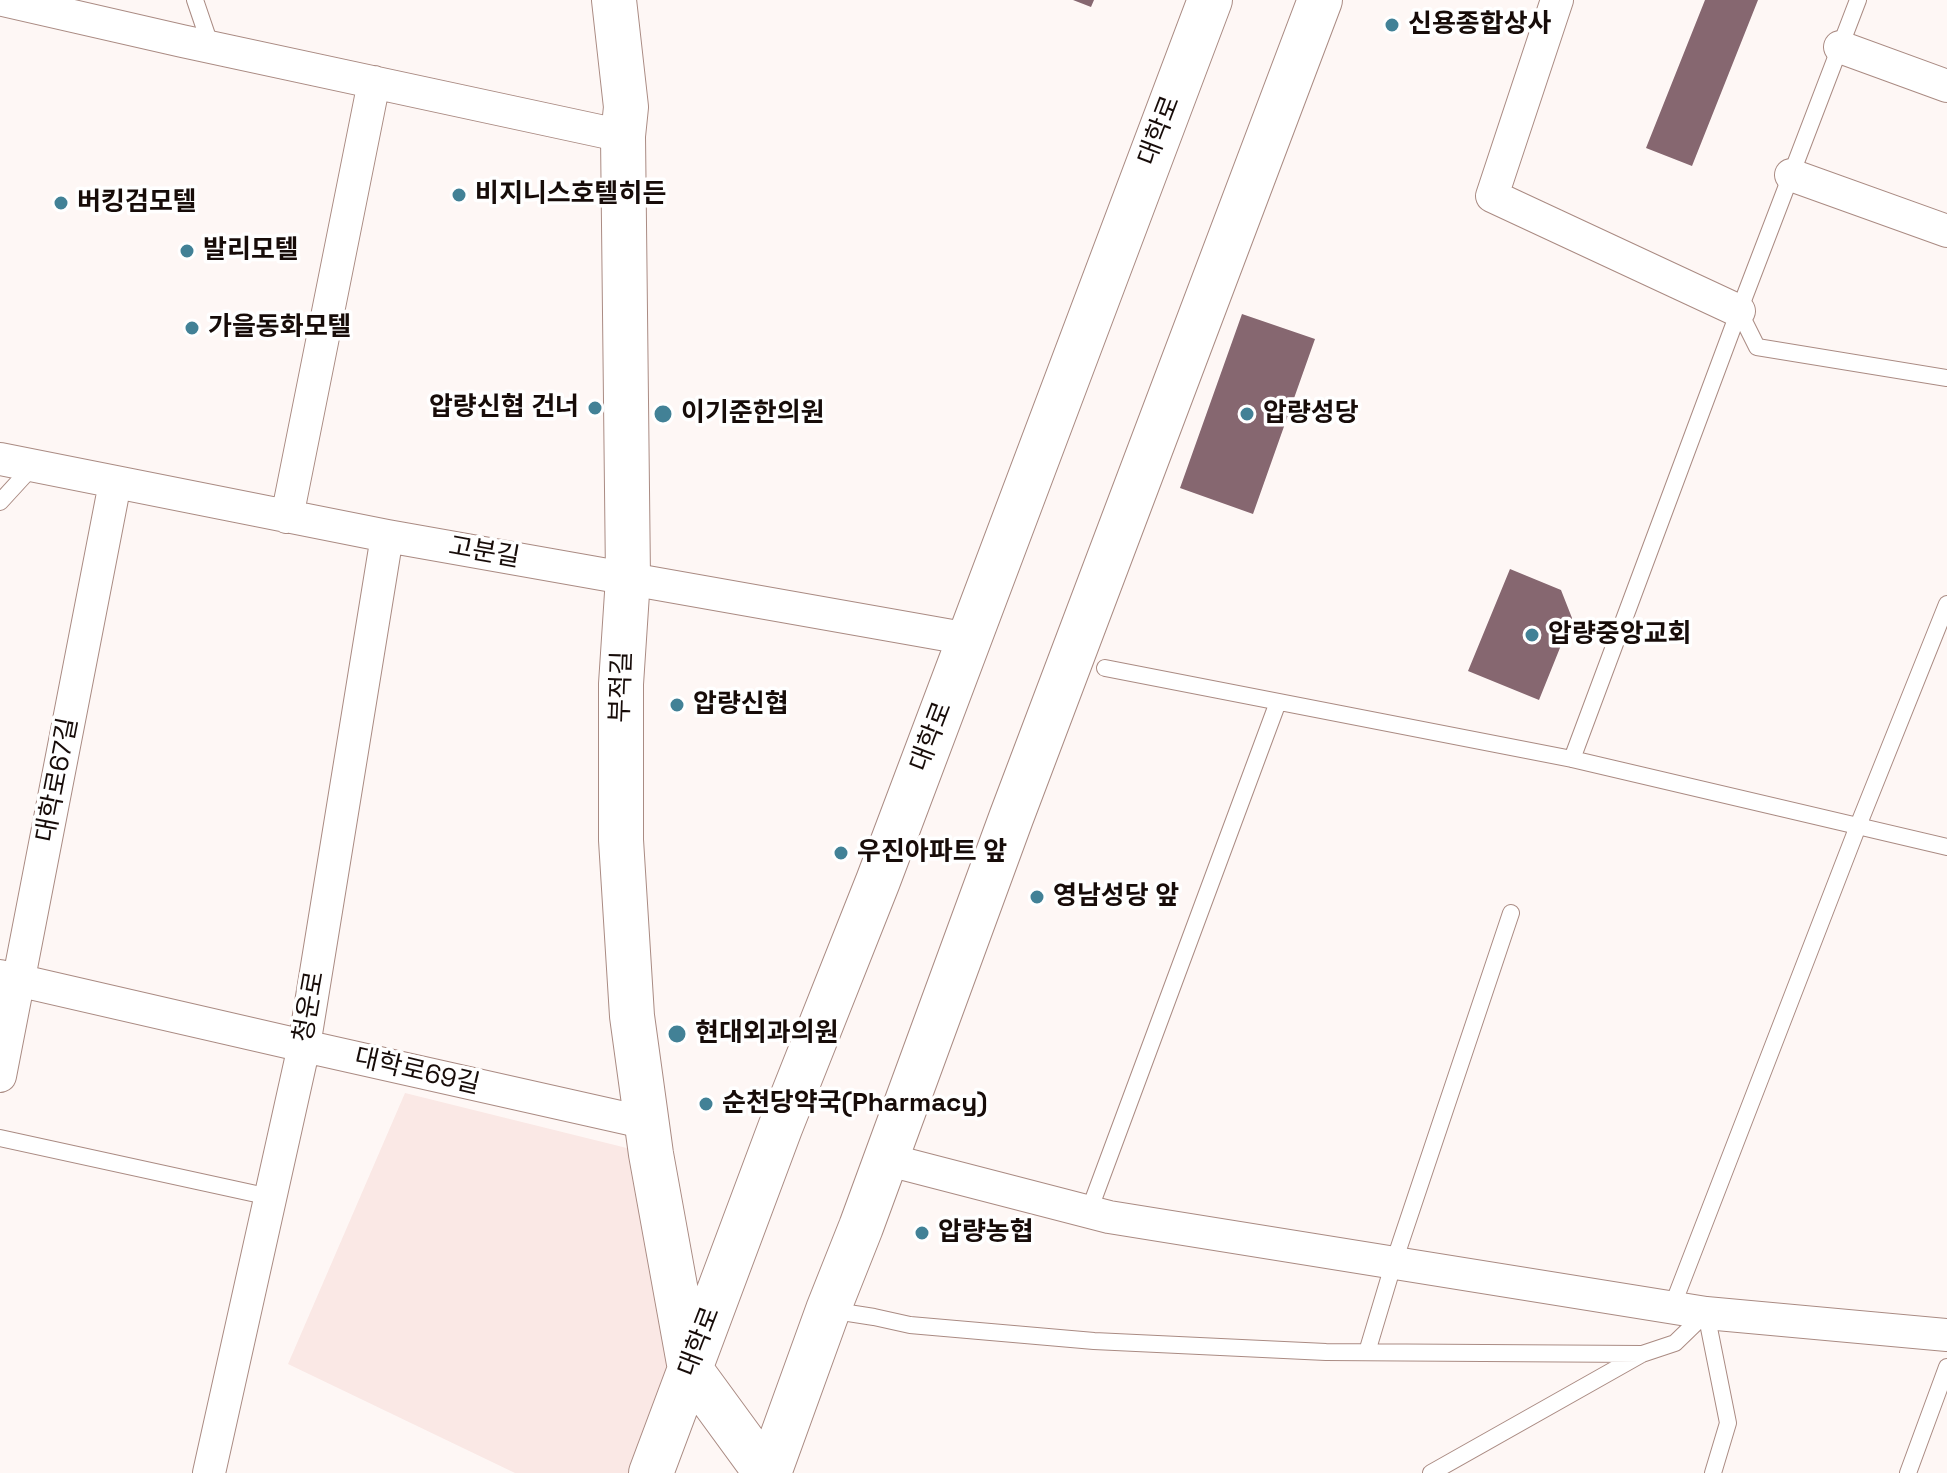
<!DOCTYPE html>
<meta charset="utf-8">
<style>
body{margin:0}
canvas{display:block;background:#fef7f5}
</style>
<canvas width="1947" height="1473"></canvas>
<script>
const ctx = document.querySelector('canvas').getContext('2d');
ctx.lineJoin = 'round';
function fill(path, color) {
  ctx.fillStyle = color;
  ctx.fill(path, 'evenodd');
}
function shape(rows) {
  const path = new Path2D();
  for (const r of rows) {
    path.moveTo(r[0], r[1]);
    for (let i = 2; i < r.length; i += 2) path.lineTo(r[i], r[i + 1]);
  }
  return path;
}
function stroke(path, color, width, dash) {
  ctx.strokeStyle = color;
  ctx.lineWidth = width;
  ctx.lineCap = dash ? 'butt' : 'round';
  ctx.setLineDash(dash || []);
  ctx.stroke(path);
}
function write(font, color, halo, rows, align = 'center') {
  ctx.font = font + ' "Space Grotesk","Noto Sans KR",sans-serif';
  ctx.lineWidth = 7;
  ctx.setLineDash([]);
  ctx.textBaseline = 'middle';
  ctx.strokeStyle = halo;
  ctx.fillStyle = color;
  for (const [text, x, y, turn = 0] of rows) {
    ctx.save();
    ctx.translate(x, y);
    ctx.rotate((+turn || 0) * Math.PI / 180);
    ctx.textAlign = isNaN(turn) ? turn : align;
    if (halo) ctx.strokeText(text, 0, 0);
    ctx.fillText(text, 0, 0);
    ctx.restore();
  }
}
fill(shape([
 [405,1093,651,1154,690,1369,651,1473,515,1473,288,1364]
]), '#fae8e5');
fill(shape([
 [1073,0,1094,0,1091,7],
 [1705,0,1758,0,1692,166,1646,148],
 [1242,314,1315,339,1253,514,1180,488],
 [1510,569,1561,590,1572,618,1539,700,1468,671]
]), '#866770');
const lane = shape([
 [195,0,211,47],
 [1858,0,1739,311,1757,347,1947,378],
 [0,502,33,466],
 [1105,668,1572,759,1947,847],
 [1572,759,1739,311],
 [0,1138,270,1197],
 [1089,1211,1278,702],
 [1672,1307,1858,826,1947,604],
 [829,1310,874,1317,910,1325,1094,1341,1326,1352,1642,1354],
 [1706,1313,1728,1423,1713,1473],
 [1367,1352,1394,1262,1511,913],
 [1431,1473,1642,1354,1675,1343,1706,1313],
 [1908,1473,1947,1367]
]);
const street = shape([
 [3,0,182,41,623,136],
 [1557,0,1492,196,1739,311],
 [1840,47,1947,86],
 [1791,175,1947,231],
 [0,459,387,536,969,639],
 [287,517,374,82],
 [0,976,304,1046,647,1123],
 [0,1076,115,483],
 [885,1159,1109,1217,1706,1313,1947,1335],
 [209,1473,304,1046,387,536]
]);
const secondary = shape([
 [614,0,626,107,623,136,628,578,621,684,621,840,632,1016,651,1154,690,1369,766,1473],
 [651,1473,780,1128,878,881,1210,0],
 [769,1473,828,1310,861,1227,1011,818,1320,0]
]);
stroke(lane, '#aa8b83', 18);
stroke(street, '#aa8b83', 34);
stroke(secondary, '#aa8b83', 46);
stroke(lane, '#fff', 16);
stroke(street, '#fff', 32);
stroke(secondary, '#fff', 44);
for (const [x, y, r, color] of [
 [1392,25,8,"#428196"],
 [459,195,8,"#428196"],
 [61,203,8,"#428196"],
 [187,251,8,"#428196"],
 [192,328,8,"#428196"],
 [595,408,8,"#428196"],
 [663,414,10,"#428196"],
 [1247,414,8,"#428196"],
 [1532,635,8,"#428196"],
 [677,705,8,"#428196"],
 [841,853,8,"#428196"],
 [1037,897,8,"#428196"],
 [677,1034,10,"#428196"],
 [706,1104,8,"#428196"],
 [922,1233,8,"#428196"]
]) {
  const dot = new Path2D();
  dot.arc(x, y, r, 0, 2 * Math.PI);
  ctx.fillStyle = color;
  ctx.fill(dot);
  stroke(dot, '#fff', 3);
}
write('bold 26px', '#170c09', '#fff', [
 ["신용종합상사",1408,25],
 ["비지니스호텔히든",475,195],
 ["버킹검모텔",77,203],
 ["발리모텔",203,251],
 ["가을동화모텔",208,328],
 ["압량신협 건너",579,408,"right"],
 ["이기준한의원",681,414],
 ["압량성당",1263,414],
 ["압량중앙교회",1548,635],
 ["압량신협",693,705],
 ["우진아파트 앞",857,853],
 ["영남성당 앞",1053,897],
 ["현대외과의원",695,1034],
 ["순천당약국(Pharmacy)",722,1104],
 ["압량농협",938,1233]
], 'left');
write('26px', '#170c09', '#fff', [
 ["대학로",1160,131,-69],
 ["고분길",484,553,10],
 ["부적길",622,687,-88],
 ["대학로",932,737,-69],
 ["대학로67길",58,780,-79],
 ["청운로",310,1007,-80],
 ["대학로69길",417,1072,13],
 ["대학로",700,1342,-69]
]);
</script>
